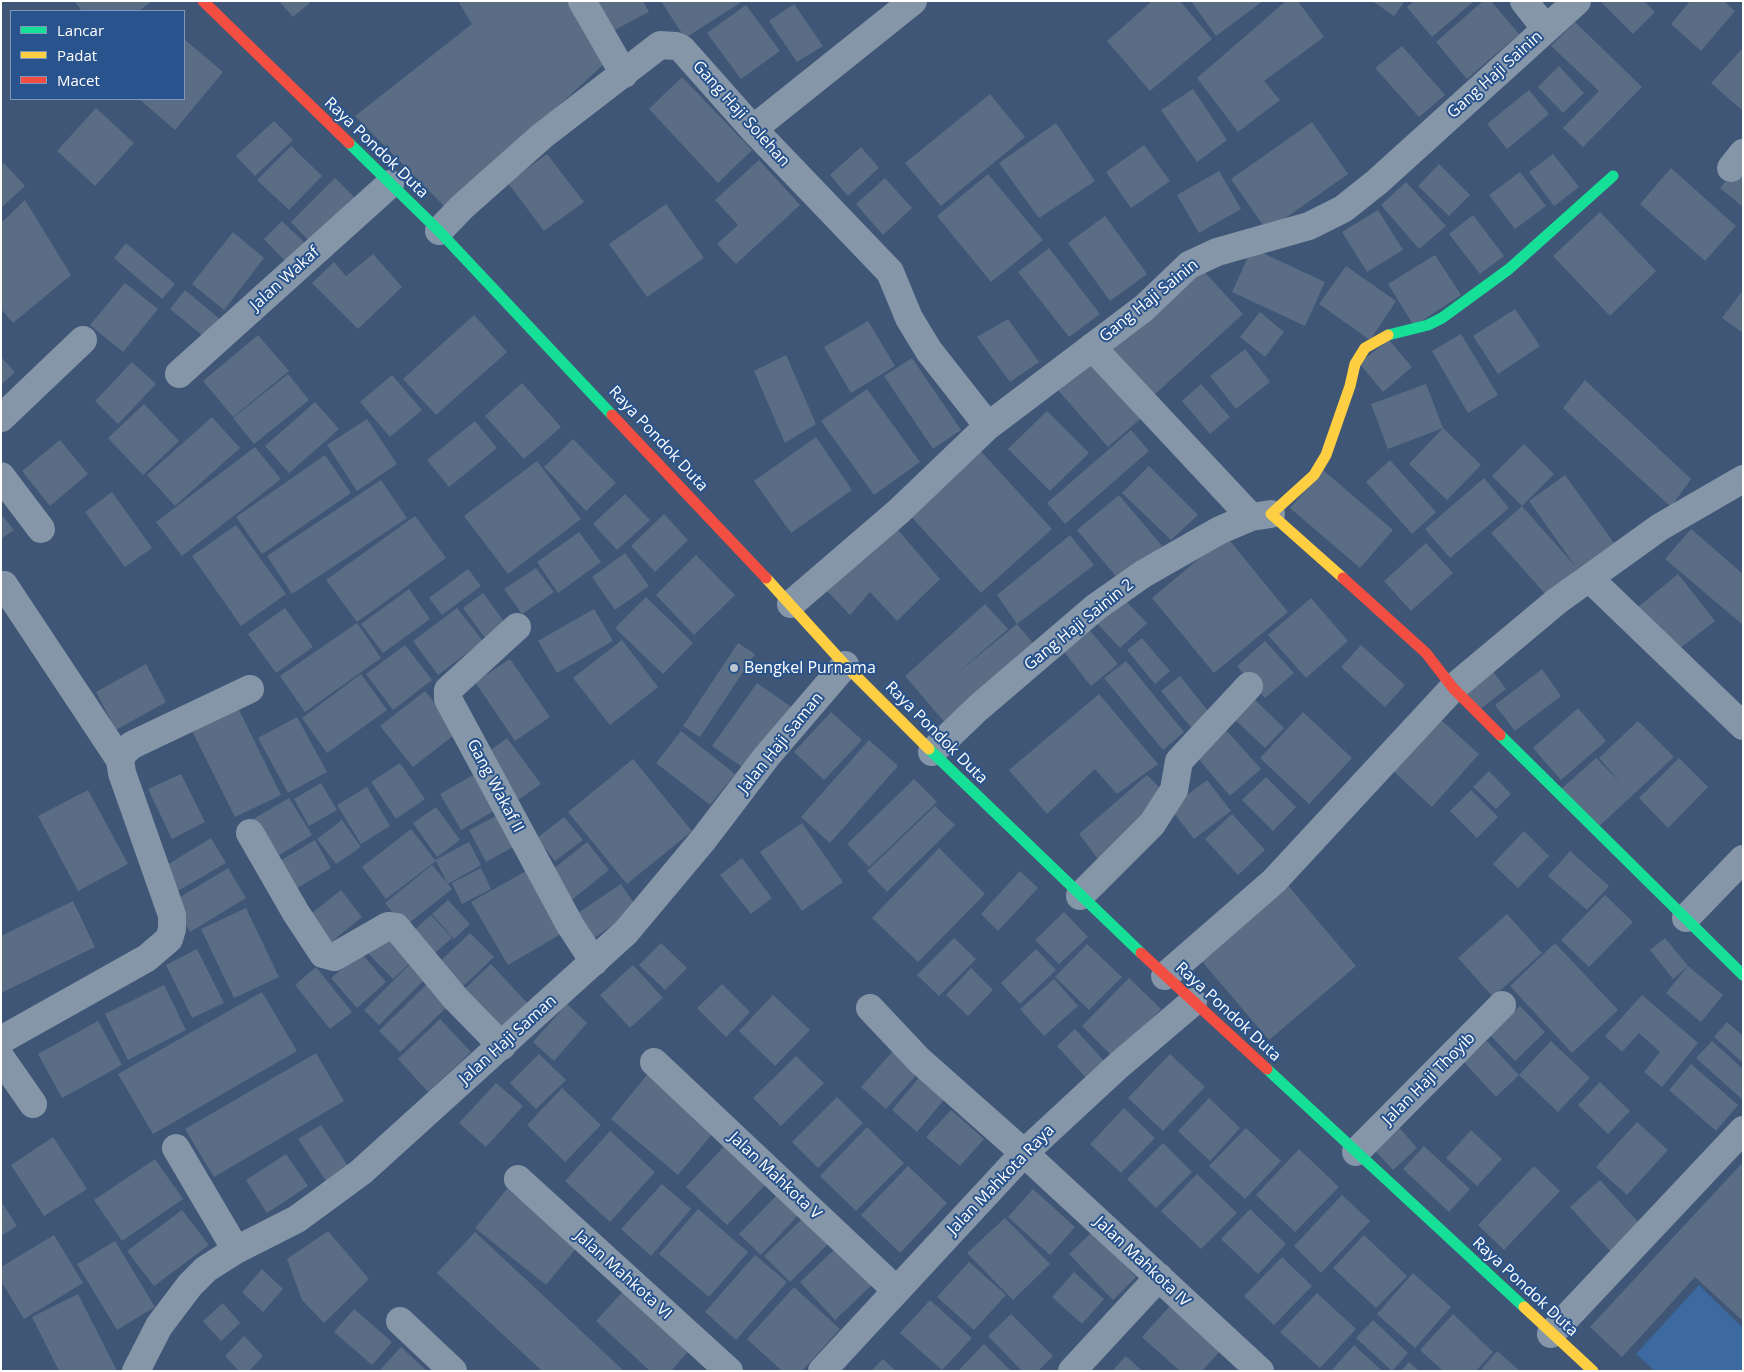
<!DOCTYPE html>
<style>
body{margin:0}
#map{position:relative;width:1744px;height:1372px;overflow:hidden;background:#3f5676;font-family:"Open Sans",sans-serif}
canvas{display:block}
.frame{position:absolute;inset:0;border:2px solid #fff;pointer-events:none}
.legend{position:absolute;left:10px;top:10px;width:175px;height:90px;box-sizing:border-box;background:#28538c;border:1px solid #7e98ba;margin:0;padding:6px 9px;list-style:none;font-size:15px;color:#fff}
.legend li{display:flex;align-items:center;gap:10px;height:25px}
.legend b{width:25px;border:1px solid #7e98ba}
</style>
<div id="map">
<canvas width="1744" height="1372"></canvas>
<div class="frame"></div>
<ul class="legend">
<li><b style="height:6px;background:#16e098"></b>Lancar</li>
<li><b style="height:6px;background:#ffcf43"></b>Padat</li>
<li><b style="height:6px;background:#f24e42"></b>Macet</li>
</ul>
</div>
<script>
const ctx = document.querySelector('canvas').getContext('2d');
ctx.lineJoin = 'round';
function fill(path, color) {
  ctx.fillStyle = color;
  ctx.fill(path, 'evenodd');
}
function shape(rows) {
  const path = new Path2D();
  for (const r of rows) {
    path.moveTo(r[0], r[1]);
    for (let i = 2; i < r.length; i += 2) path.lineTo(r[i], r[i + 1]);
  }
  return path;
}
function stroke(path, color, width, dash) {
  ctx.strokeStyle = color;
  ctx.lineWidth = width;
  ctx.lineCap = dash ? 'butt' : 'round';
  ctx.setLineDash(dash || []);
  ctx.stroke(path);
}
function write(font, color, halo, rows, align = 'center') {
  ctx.font = font + ' "Open Sans",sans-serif';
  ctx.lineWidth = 4;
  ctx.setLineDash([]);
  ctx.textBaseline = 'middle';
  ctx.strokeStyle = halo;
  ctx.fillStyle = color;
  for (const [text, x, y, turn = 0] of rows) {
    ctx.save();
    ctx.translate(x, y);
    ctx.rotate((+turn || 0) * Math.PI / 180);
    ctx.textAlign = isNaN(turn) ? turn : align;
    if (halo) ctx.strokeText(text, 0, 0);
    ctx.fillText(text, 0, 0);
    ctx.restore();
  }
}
fill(shape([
 [1699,1285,1743,1328,1743,1371,1655,1371,1636,1354]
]), '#3d69a1');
fill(shape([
 [74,1,152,1,139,11,82,11],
 [279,1,312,1,293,17],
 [458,1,573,1,605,63,447,209,355,116,472,24],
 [585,1,643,1,649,12,603,36],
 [661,1,738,1,740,3,685,38],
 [1152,1,1180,1,1212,39,1150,91,1107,41],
 [1191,1,1263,1,1216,36],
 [1286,1,1298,1,1324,37,1264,81,1280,100,1238,132,1197,78],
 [1372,1,1405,1,1394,16],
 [1414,1,1474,1,1432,37,1407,7],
 [1483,1,1491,1,1519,34,1467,79,1436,42],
 [1600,1,1644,1,1655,12,1633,34],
 [1690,1,1724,1,1735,11,1701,51,1671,24],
 [794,4,823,46,797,62,769,21],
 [746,5,780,51,741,79,707,33],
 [1575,22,1642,87,1583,147,1563,128,1599,91,1551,46],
 [184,39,223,72,175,130,139,99,184,99],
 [1402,46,1445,95,1419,117,1375,68],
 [1743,48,1743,111,1711,83],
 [1559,66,1584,93,1563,113,1538,87],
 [682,77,752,150,718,183,649,109],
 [1193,89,1227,140,1197,162,1161,110],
 [1529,90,1549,114,1507,149,1487,124],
 [990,94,1025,137,941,206,905,163],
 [96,108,134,143,95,186,57,151],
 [274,121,293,140,255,176,236,156],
 [1312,122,1348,174,1267,231,1231,179],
 [1056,123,1095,181,1039,218,999,163],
 [1144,145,1170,181,1131,208,1106,172],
 [291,146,322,176,289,210,257,180],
 [861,147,879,168,848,196,830,175],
 [547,154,584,202,544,231,508,183],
 [1553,154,1579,187,1554,206,1529,172],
 [759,160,800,205,736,264,717,244,738,225,715,200],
 [1743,161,1743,207,1720,188],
 [4,163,25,186,1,208,1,166],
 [1439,164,1470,195,1449,216,1418,186],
 [1671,168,1736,226,1705,261,1640,204],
 [1219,171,1241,209,1199,233,1177,195],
 [1520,172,1546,206,1515,229,1489,195],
 [988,174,1043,240,991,282,937,216],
 [335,178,362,205,318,250,291,222],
 [885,178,912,208,883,235,856,204],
 [1406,182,1446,226,1419,249,1381,205],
 [25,200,71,275,13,323,1,309,1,223],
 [666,204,704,258,647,297,609,244],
 [1378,210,1403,250,1367,272,1342,232],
 [1600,212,1656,271,1610,316,1553,256],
 [1473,215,1504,256,1480,274,1449,234],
 [1105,216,1147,274,1110,301,1068,243],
 [282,221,305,243,286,262,264,239],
 [233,232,264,258,224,310,192,284],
 [126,243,175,284,162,299,114,258],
 [1049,248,1100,314,1069,337,1018,272],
 [1252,248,1325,282,1305,326,1232,292],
 [373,254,402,287,358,329,312,283,334,262,346,276],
 [1435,255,1461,295,1414,326,1388,284],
 [1346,266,1396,301,1370,340,1319,304],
 [1200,267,1243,314,1153,396,1110,349],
 [125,283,158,309,123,352,90,325],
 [185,290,228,326,213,344,170,309],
 [1743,290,1743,333,1722,318],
 [1515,309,1540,346,1498,374,1473,336],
 [1260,312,1284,332,1265,357,1240,337],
 [474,315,507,352,436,415,403,379],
 [1008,319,1039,362,1010,382,977,337],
 [868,321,895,366,851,393,824,347],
 [1461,334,1498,395,1468,413,1432,351],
 [258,335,289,371,233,417,203,381],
 [1389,340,1412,367,1383,392,1359,363],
 [1245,349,1270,382,1236,409,1210,376],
 [786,355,816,424,785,443,754,371],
 [1097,355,1147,413,1108,447,1057,389],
 [1,357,15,372,1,385],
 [912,358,961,430,933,449,884,376],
 [132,362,156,384,118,424,95,401],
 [288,374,309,400,254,444,233,418],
 [392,375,422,410,390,437,360,402],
 [1585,380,1691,479,1671,507,1563,408],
 [522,383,561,427,524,459,485,416],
 [1201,384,1230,417,1210,434,1182,401],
 [1426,384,1443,428,1481,465,1447,500,1409,464,1443,428,1388,449,1371,404],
 [867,389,920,462,874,495,821,421],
 [315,402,339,429,289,473,265,446],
 [144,404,179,441,143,475,108,438],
 [1047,411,1089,453,1050,491,1008,449],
 [212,417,240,448,175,506,147,475],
 [367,419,397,464,357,491,327,445],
 [475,421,497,448,449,487,427,460],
 [1131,430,1149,451,1065,524,1047,503],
 [816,437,852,490,791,533,754,481],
 [573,439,616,483,586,511,544,467],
 [60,440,88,474,50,506,22,471],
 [1524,444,1554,474,1522,506,1492,476],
 [255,447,281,479,182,556,156,522],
 [977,447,1052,529,981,593,906,511],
 [325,455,351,493,262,554,236,517],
 [1390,460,1436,512,1412,534,1366,482],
 [537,461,581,519,508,574,464,516],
 [1149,466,1198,515,1171,540,1122,493],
 [1323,470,1393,530,1360,568,1290,508],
 [1565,475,1614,543,1577,569,1547,596,1491,533,1522,506,1576,567,1529,501],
 [1484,478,1509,508,1450,558,1425,529],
 [381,480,407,518,292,594,267,556],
 [112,492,152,548,125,567,85,512],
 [625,494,650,520,617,550,593,524],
 [1119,495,1162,546,1120,581,1077,530],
 [1,514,14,530,1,539],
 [664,514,688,540,655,572,631,546],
 [415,516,446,558,357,622,326,580],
 [893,524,940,579,897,621,870,592,850,615,825,589],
 [236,525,286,594,241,626,192,556],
 [1691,529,1743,574,1743,625,1665,559],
 [579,532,601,562,558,593,537,562],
 [1070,535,1094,565,1017,624,997,595],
 [1226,536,1288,612,1214,673,1152,598],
 [1426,543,1453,573,1411,611,1384,581],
 [625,553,649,586,615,610,592,577],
 [696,555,735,595,694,635,656,595],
 [536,568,554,592,522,614,504,589],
 [468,569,481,586,442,615,429,598],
 [1678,574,1715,621,1674,653,1638,607],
 [409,589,430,619,383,653,361,624],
 [483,593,505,623,485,638,463,608],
 [646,597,693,643,663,674,615,628],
 [1311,598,1348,641,1306,678,1268,635],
 [1124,599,1147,623,1120,648,1097,623],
 [985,604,1008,629,956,674,1017,624,1037,648,947,725,905,676],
 [285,608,313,647,276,673,248,634],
 [457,608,483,641,438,675,413,641],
 [594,609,613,641,557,673,538,641],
 [1082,621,1118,664,1091,686,1057,643],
 [357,623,381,658,305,712,280,676],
 [1142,638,1170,671,1155,684,1127,650],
 [622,640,658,687,610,725,573,678],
 [1265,641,1294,673,1265,698,1237,666],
 [738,643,755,654,700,737,683,726],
 [405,645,432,680,393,710,366,674],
 [1361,645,1405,685,1385,707,1341,667],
 [510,659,550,717,515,741,475,682],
 [1126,661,1184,732,1163,750,1104,678],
 [146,664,166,702,116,730,96,692],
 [1490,667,1506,689,1479,710,1462,689],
 [1542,669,1561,696,1515,731,1495,705],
 [361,674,387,710,327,753,302,718],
 [1180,676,1212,716,1194,731,1161,691],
 [757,683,797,711,752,774,712,746],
 [425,691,458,732,413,767,380,726],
 [1099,694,1158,764,1117,794,1095,769,1047,814,1009,770],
 [1249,694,1284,728,1265,748,1230,715],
 [238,708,281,795,235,817,192,731],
 [1578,708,1606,741,1561,780,1533,748],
 [831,712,862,740,824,780,794,752],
 [1303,712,1352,758,1309,804,1260,758],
 [297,717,327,772,288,793,258,738],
 [1440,719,1479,754,1432,807,1393,771],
 [1638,721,1674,757,1597,828,1559,791,1596,758,1621,783,1599,758],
 [1226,730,1261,769,1230,796,1196,756],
 [681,731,735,774,710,805,656,763],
 [507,738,541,784,518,800,484,755],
 [869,740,898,766,830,843,801,817],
 [1679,758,1708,787,1668,828,1639,798],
 [633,759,692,831,627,884,568,812],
 [400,763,425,799,396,819,371,782],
 [1489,771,1511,794,1496,809,1473,787],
 [181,774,205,822,172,839,148,789],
 [473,775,494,811,461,830,440,794],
 [1147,775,1166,794,1101,863,1079,834],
 [1266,777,1296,807,1273,831,1242,800],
 [914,779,937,802,869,867,847,844],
 [1207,780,1231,811,1194,839,1170,808],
 [321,783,337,810,309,826,294,799],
 [367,787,390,826,361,844,337,805],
 [88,790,128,864,78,891,38,816],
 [1471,790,1498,817,1477,838,1450,811],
 [289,798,312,835,273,859,250,821],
 [935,806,955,825,887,892,867,871],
 [436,807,460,840,437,857,413,823],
 [1232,814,1265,850,1238,875,1205,839],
 [496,816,513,847,486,862,469,830],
 [564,817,583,840,555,861,537,838],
 [342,820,361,847,336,864,317,839],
 [802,823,843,882,802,911,760,852],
 [411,829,435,860,469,842,481,865,448,884,436,861,386,899,362,867],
 [1524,831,1549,856,1518,888,1493,864],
 [211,838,226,863,176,892,162,868],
 [315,840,331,868,289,893,273,865],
 [587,842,609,870,569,902,546,875],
 [939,848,985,894,918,962,872,918],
 [1570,851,1609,886,1587,910,1548,876],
 [742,858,772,898,751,914,720,875],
 [432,865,452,889,404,927,385,903],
 [228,868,246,898,190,932,172,902],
 [481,868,491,889,462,904,452,883],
 [526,871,563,933,508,965,471,902],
 [1020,871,1038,888,998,931,981,914],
 [1286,883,1356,966,1269,1040,1199,958],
 [621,884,637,908,587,943,572,917],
 [341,890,362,917,329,944,307,917],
 [1605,895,1633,922,1589,967,1561,940],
 [448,900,470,924,454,939,432,914],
 [73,901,95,947,1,993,1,936],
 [246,908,279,977,234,998,201,929],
 [1064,912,1088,937,1059,964,1035,940],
 [1507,914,1542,953,1493,997,1458,958],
 [431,915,452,938,429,958,409,935],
 [385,930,413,960,393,979,365,950],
 [470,933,494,957,457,992,434,967],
 [954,938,976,959,939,996,917,975],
 [1665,938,1688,966,1723,995,1701,1022,1666,993,1688,966,1673,979,1650,950],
 [661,943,687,968,665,990,639,965],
 [1555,943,1618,1010,1572,1053,1510,986],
 [1087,944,1122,977,1089,1010,1055,977],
 [197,949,224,1003,192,1018,166,965],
 [1036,949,1056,970,1020,1004,1001,983],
 [361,953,386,982,357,1008,331,978],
 [412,962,427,977,379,1025,364,1010],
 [491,964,530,1006,497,1036,458,995],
 [633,965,663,998,630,1028,600,995],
 [316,967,352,1012,330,1029,295,985],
 [971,968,993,990,968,1016,946,995],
 [1129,978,1161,1009,1114,1058,1082,1026],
 [1054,979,1078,1006,1044,1036,1020,1009],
 [428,983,449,1005,400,1052,379,1031],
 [722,984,750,1012,726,1037,697,1008],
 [164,985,186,1030,128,1060,105,1014],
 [262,992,297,1051,153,1134,118,1074],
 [773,995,810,1030,775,1066,739,1031],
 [1642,995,1698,1043,1662,1087,1644,1072,1660,1052,1639,1033,1622,1052,1605,1036],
 [567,1004,587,1023,554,1061,533,1042],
 [1520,1006,1545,1032,1515,1061,1490,1035],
 [440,1019,471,1052,428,1092,398,1059],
 [98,1021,122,1065,62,1098,38,1054],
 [1727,1022,1743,1036,1743,1063,1714,1037],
 [1075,1029,1106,1063,1088,1080,1057,1046],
 [1487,1041,1519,1075,1496,1097,1464,1062],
 [1551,1041,1590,1078,1558,1112,1519,1075],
 [1712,1041,1743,1069,1743,1100,1696,1058],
 [893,1051,918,1073,886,1109,861,1087],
 [316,1053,344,1101,214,1177,185,1129],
 [539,1054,566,1080,536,1109,510,1083],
 [1170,1054,1205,1087,1163,1131,1128,1098],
 [796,1056,824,1083,781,1126,753,1098],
 [1691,1064,1738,1105,1716,1131,1669,1090],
 [650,1071,718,1127,678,1175,611,1119],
 [923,1073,948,1095,917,1132,892,1110],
 [1600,1082,1630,1111,1608,1134,1578,1105],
 [496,1083,523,1106,486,1147,459,1123],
 [562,1088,601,1125,565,1162,527,1125],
 [837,1097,863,1123,818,1168,792,1142],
 [1209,1098,1240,1128,1210,1161,1178,1131],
 [1124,1108,1155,1138,1121,1173,1090,1144],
 [951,1110,984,1139,960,1166,926,1137],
 [1637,1122,1668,1150,1627,1195,1596,1167],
 [1396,1124,1417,1148,1393,1170,1371,1146],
 [321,1125,350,1169,328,1184,298,1139],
 [867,1127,904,1163,856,1211,820,1176],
 [1246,1128,1281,1161,1245,1199,1209,1166],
 [1471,1130,1502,1159,1477,1186,1446,1158],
 [610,1131,655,1172,610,1222,565,1181],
 [53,1137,87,1189,44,1216,11,1165],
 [728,1142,769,1181,727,1225,686,1187],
 [1163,1143,1192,1172,1156,1208,1127,1179],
 [1424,1146,1470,1189,1449,1212,1403,1169],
 [1299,1149,1339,1187,1295,1232,1256,1195],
 [286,1154,308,1186,267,1213,246,1180],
 [155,1159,183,1199,122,1241,94,1200],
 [1743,1162,1743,1321,1695,1277,1622,1357,1590,1327],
 [908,1166,947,1203,900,1253,861,1215],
 [1534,1166,1560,1191,1504,1250,1478,1225],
 [1197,1174,1237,1213,1201,1249,1161,1211],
 [1600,1180,1641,1225,1611,1252,1570,1207],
 [662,1184,691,1209,651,1256,621,1229],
 [507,1189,578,1246,546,1285,475,1228],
 [1033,1189,1075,1227,1050,1255,1008,1217],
 [782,1190,803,1210,761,1255,739,1234],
 [1342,1195,1370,1221,1321,1273,1294,1246],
 [1,1201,17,1226,1,1236],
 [698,1209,748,1252,709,1297,659,1254],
 [1250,1209,1286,1244,1258,1274,1221,1239],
 [182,1210,209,1245,154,1286,127,1251],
 [807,1214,833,1239,790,1282,764,1256],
 [1005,1218,1050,1264,1013,1300,967,1253],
 [328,1231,369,1279,324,1323,302,1300,287,1259],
 [475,1232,518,1272,624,1371,542,1371,437,1273],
 [1092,1232,1136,1277,1113,1300,1069,1254],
 [54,1235,83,1283,24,1319,1,1281,1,1267],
 [1364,1235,1407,1276,1376,1308,1333,1268],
 [115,1241,155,1307,117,1330,77,1264],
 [839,1245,874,1283,835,1320,800,1282],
 [755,1255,787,1282,736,1340,705,1312],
 [1282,1257,1312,1286,1274,1325,1244,1296],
 [969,1262,1006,1295,974,1330,937,1297],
 [262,1269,283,1289,263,1312,242,1292],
 [1074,1272,1104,1299,1082,1324,1052,1297],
 [1413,1273,1451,1307,1415,1348,1377,1314],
 [794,1287,840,1329,802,1371,782,1371,747,1339],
 [626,1288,691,1348,671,1371,650,1371,596,1321],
 [1317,1293,1356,1329,1320,1368,1280,1332],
 [78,1294,117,1371,59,1371,32,1317],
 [930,1300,972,1338,942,1370,900,1333],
 [223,1303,240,1323,221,1341,203,1321],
 [1170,1306,1220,1351,1202,1371,1180,1371,1142,1337],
 [354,1309,392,1342,372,1365,334,1332],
 [1011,1314,1053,1356,1038,1371,1022,1371,988,1336],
 [1453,1314,1493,1352,1476,1371,1443,1371,1420,1350],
 [1373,1320,1408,1353,1392,1371,1356,1338],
 [244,1336,263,1356,249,1371,239,1371,225,1356],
 [984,1344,1011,1371,958,1371],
 [1354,1345,1382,1371,1331,1371],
 [401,1347,427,1371,379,1371],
 [1497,1351,1520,1371,1480,1371],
 [1126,1356,1142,1371,1112,1371],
 [883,1359,896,1371,871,1371],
 [1409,1362,1419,1371,1401,1371]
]), '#5a6d85');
stroke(shape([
 [582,1,624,74],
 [1524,1,1546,29],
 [753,129,913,1],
 [1731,168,1743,153],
 [439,231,462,207,542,136,660,45,676,46,682,49,753,129,890,272,909,318,929,351,988,426],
 [1092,347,1251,517],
 [179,374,390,184],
 [1,418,83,340],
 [1,476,41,529],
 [1589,578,1743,726],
 [4,585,120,760],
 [791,604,898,512,988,426,1144,308,1189,265,1217,252,1309,226,1343,209,1377,182,1577,1],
 [517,627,448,690,448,699,570,925,594,962],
 [932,752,978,708,1096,607,1143,574,1220,530,1251,517,1271,514],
 [250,833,296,913,323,954,334,957,388,926,396,927,456,999,502,1046],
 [1080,896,1152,824,1174,790,1179,761,1249,686],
 [1686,918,1743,859],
 [1165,976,1274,881,1453,688,1557,601,1660,527,1743,479],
 [870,1008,919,1060,1024,1153,1260,1371],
 [1,1040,147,958,169,939,172,929,172,915,122,773,120,760,125,751,132,745,250,689],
 [1,1058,33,1104],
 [654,1062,895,1289],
 [176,1148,236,1250],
 [1356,1152,1502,1005],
 [518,1179,729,1371],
 [400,1321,453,1371],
 [1551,1334,1743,1130],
 [136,1371,159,1326,190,1285,206,1269,236,1250,297,1219,361,1172,626,932,703,840,767,756,845,665],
 [822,1371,1024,1153,1119,1065,1193,1002],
 [1072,1371,1159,1277]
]), '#8696a9', 28);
stroke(shape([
 [349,143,439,231,612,415],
 [1388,335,1428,325,1442,318,1509,269,1613,176],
 [1500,735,1743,975],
 [929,749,1141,953],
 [1267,1069,1524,1307]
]), '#16e098', 11);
stroke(shape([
 [766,578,845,665,929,749],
 [1343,578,1271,514,1314,475,1326,455,1350,386,1355,364,1365,348,1388,335],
 [1524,1307,1593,1371]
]), '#ffcf43', 11);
stroke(shape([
 [203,1,349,143],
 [612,415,766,578],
 [1343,578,1426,653,1453,688,1500,735],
 [1141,953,1267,1069]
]), '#f24e42', 11);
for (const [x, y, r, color] of [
 [734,668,5,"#bcc4cf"]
]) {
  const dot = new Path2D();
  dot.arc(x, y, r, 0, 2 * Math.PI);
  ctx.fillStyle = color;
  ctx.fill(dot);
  stroke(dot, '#28538c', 2);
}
write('16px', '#fff', '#28538c', [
 ["Gang Haji Sainin",1495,75,-42],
 ["Gang Haji Solehan",741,114,48],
 ["Raya Pondok Duta",376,148,44],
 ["Jalan Wakaf",285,279,-42],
 ["Gang Haji Sainin",1149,301,-39],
 ["Raya Pondok Duta",658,439,47],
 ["Gang Haji Sainin 2",1079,625,-39],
 ["Raya Pondok Duta",936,733,45],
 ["Jalan Haji Saman",781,743,-51],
 ["Gang Wakaf II",495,786,62],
 ["Raya Pondok Duta",1228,1012,43],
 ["Jalan Haji Saman",508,1040,-42],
 ["Jalan Haji Thoyib",1429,1079,-45],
 ["Jalan Mahkota V",775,1176,43],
 ["Jalan Mahkota Raya",1001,1180,-46],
 ["Jalan Mahkota IV",1142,1262,43],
 ["Jalan Mahkota VI",623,1275,42],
 ["Raya Pondok Duta",1525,1287,43]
]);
write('16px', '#fff', '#28538c', [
 ["Bengkel Purnama",744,668]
], 'left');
</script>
